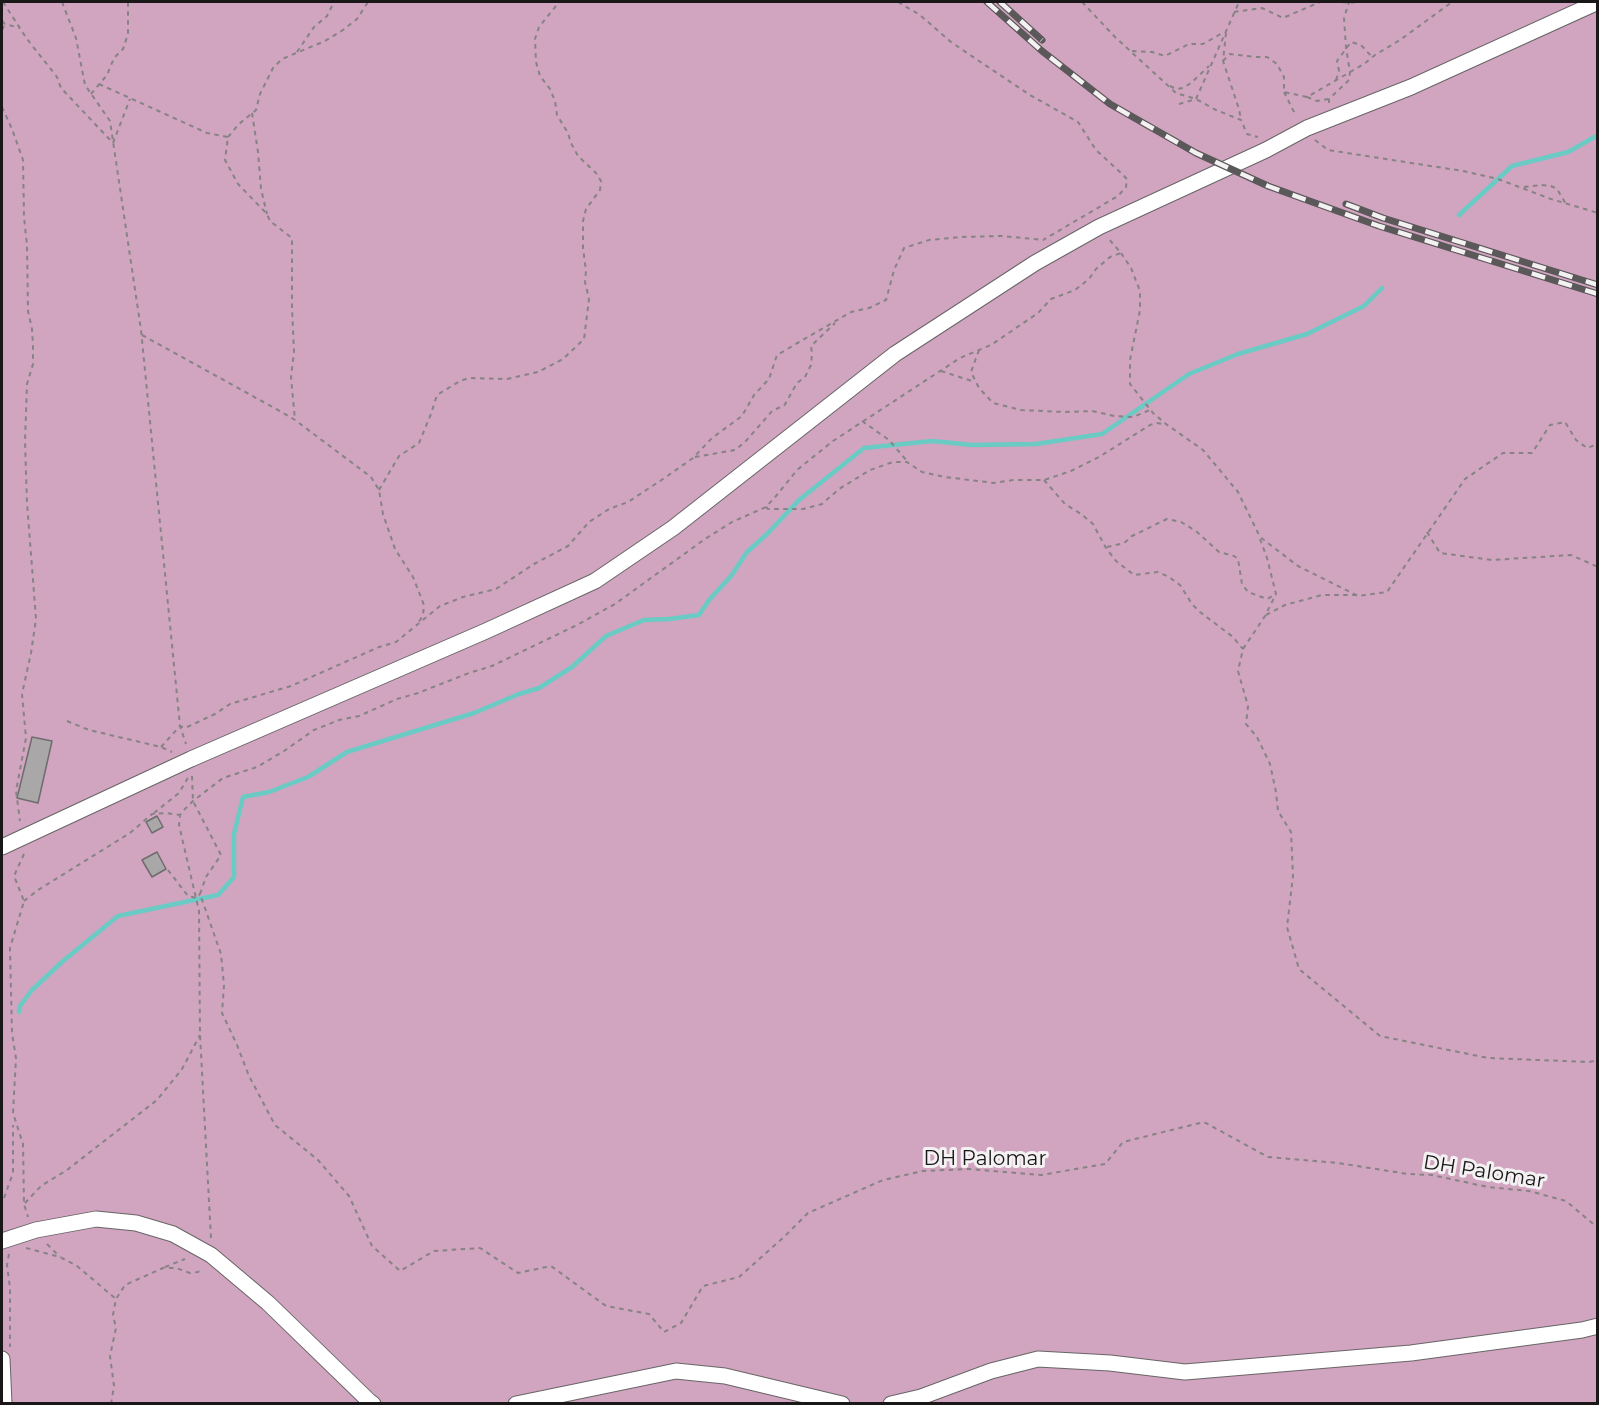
<!DOCTYPE html>
<style>
body{margin:0}
#map{position:relative;width:1599px;height:1405px;overflow:hidden;background:#e7e3e5;font-family:Montserrat,sans-serif}
canvas{display:block}
.frame{position:absolute;inset:0;border:3px solid #191718;pointer-events:none}
</style>
<div id="map">
<canvas width="1599" height="1405"></canvas>
<div class="frame"></div>
</div>
<script>
const ctx = document.querySelector('canvas').getContext('2d');
ctx.lineJoin = 'round';
function fill(path, color) {
  ctx.fillStyle = color;
  ctx.fill(path, 'evenodd');
}
function shape(rows) {
  const path = new Path2D();
  for (const r of rows) {
    path.moveTo(r[0], r[1]);
    for (let i = 2; i < r.length; i += 2) path.lineTo(r[i], r[i + 1]);
  }
  return path;
}
function stroke(path, color, width, dash) {
  ctx.strokeStyle = color;
  ctx.lineWidth = width;
  ctx.lineCap = dash ? 'butt' : 'round';
  ctx.setLineDash(dash || []);
  ctx.stroke(path);
}
function write(font, color, halo, rows, align = 'center') {
  ctx.font = font + ' Montserrat,sans-serif';
  ctx.lineWidth = 6;
  ctx.setLineDash([]);
  ctx.textBaseline = 'middle';
  ctx.strokeStyle = halo;
  ctx.fillStyle = color;
  for (const [text, x, y, turn = 0] of rows) {
    ctx.save();
    ctx.translate(x, y);
    ctx.rotate((+turn || 0) * Math.PI / 180);
    ctx.textAlign = isNaN(turn) ? turn : align;
    if (halo) ctx.strokeText(text, 0, 0);
    ctx.fillText(text, 0, 0);
    ctx.restore();
  }
}
fill(shape([
 [2,2,1597,2,1597,1403,2,1404]
]), '#d1a4bf');
stroke(shape([
 [1459,215,1512,166,1568,152,1598,135],
 [19,1012,20,1006,32,990,63,961,118,916,218,895,234,877,234,834,243,797,269,792,308,777,347,752,474,713,519,694,539,688,572,667,606,636,644,620,669,619,699,615,709,600,731,576,747,552,767,534,799,500,864,448,932,441,972,445,1036,444,1102,434,1189,374,1238,354,1307,334,1364,306,1382,288]
]), '#6acbc5', 4.5);
const building = shape([
 [32,737,52,741,38,803,17,798,32,737],
 [157,816,163,827,152,833,146,822,157,816],
 [157,852,166,869,152,877,142,860,157,852]
]);
fill(building, '#aaa7a9');
stroke(building, '#6f6c6e', 1.5);
const minor = shape([
 [2,847,191,759,486,631,595,581,673,528,895,354,1035,263,1099,227,1266,150,1307,128,1411,87,1598,2],
 [2,1241,36,1230,96,1219,136,1223,173,1234,211,1255,268,1303,369,1401,373,1404],
 [2,1359,4,1404],
 [516,1404,676,1371,725,1376,842,1404],
 [891,1404,921,1397,991,1371,1038,1359,1110,1363,1185,1372,1411,1353,1582,1330,1598,1326]
]);
stroke(minor, '#686567', 17);
stroke(shape([
 [3,2,27,39,57,77,61,88,113,143,130,99],
 [62,2,76,38,85,85,110,121,141,330,180,726,186,744],
 [898,2,920,15,951,42,979,61,1030,95,1078,122,1096,150,1120,172,1127,179,1126,187,1118,196,1043,240],
 [1082,2,1115,37,1176,93,1196,99,1216,110,1241,120,1247,134,1258,137],
 [1342,2,1350,3,1356,2],
 [1234,12,1262,8,1283,18,1320,2],
 [2,21,5,24,20,28],
 [2,30,5,24],
 [1226,33,1223,61,1239,109,1241,120],
 [1132,51,1152,52,1165,56,1189,44,1203,44,1224,32],
 [297,52,314,27,327,16,334,2],
 [1223,61,1230,54,1255,57,1267,57,1277,64,1284,77,1284,92,1307,97,1364,64,1375,55,1400,40,1452,2],
 [1336,80,1339,71,1337,61,1351,42,1361,45,1372,57],
 [99,84,207,133,228,137,225,160,238,184,267,214,270,221,292,238,292,308,294,352,291,377,295,420],
 [1170,86,1176,89,1183,88,1191,83,1209,66],
 [1284,92,1296,116],
 [91,94,107,75,114,58,123,49,128,34,128,2],
 [1307,97,1317,101,1329,99],
 [1196,99,1239,2],
 [1329,103,1329,99,1349,80,1350,72,1346,48,1344,18,1349,2],
 [1179,104,1193,100],
 [2,107,12,129,23,160,24,217,27,245,28,311,32,329,33,346,33,364,27,384,25,442,27,503,36,619,31,653,22,694,26,738,16,791,20,821],
 [252,113,258,152,261,189,267,214],
 [228,137,239,124,256,110,260,94,273,68,282,59,325,41,343,30,357,19,368,2],
 [1315,140,1328,150,1463,171,1498,179,1551,199,1598,213],
 [1524,187,1541,185,1551,186,1557,189,1566,204],
 [1121,253,1131,268,1140,291,1140,310,1130,360,1130,384,1153,413,1166,424,1203,450,1238,492,1260,537,1298,566,1358,596,1387,592,1465,479,1503,453,1532,453,1550,425,1565,422,1576,440,1587,448,1598,444],
 [142,335,278,410,295,420,371,477,379,490,383,514,395,549,413,577,424,605,423,615,417,625],
 [979,350,971,372,979,388,993,403,1021,410,1064,412,1092,411,1114,416,1133,417,1150,410],
 [941,371,975,382],
 [862,421,889,440,907,461],
 [695,457,735,450,745,442,773,410,784,406,797,383,805,377,811,365,812,354,811,346,835,323],
 [1044,480,1065,504,1081,514,1093,524,1106,548,1116,561,1134,575,1158,572,1169,577,1180,585,1192,604,1200,612,1233,637,1243,649],
 [379,490,399,456,419,443,431,414,437,395,460,381,469,378,507,379,538,372,563,359,584,339,589,299,585,282,586,271,583,248,583,221,586,209,600,190,601,181,596,173,578,156,571,143,568,133,557,115,555,101,550,89,540,76,536,62,535,39,539,27,559,2],
 [766,507,768,509,803,509,822,504,839,489,870,470,893,462,907,462,922,472,945,477,994,483,1013,480,1044,480,1071,471,1099,457,1150,425,1156,423,1163,424],
 [1427,532,1440,553,1492,560,1571,555,1598,567],
 [1260,539,1267,558,1276,594,1265,616,1243,649,1238,671,1248,706,1246,724,1257,737,1270,764,1276,792,1278,811,1291,832,1293,876,1287,927,1299,969,1380,1036,1488,1058,1589,1062,1598,1060],
 [1107,547,1124,543,1132,536,1167,519,1181,522,1196,531,1219,552,1234,556,1238,559,1242,584,1248,592,1267,599,1276,594],
 [1266,615,1285,605,1322,595,1355,595],
 [67,721,89,730,161,747,172,752],
 [161,747,180,726,185,728,215,714,230,704,291,686,379,647,396,642,440,606,463,597,496,589,534,564,568,546,589,522,609,509,628,502,663,479,693,458,712,438,742,416,754,395,769,379,777,355,851,312,869,308,886,300,894,270,904,248,929,240,961,237,1002,236,1044,240],
 [192,776,193,801,221,855,206,877,200,894,221,954,224,985,222,1013,237,1045,249,1076,275,1125,318,1160,349,1196,372,1246,400,1271,434,1251,480,1248,518,1273,551,1266,606,1306,649,1314,664,1332,681,1323,703,1286,739,1277,785,1236,808,1213,883,1180,923,1171,969,1169,1041,1175,1105,1164,1123,1142,1204,1122,1268,1157,1338,1163,1408,1174,1432,1175,1488,1187,1529,1191,1566,1201,1598,1228],
 [154,813,179,793,189,776],
 [24,854,14,876,24,901,10,948,12,1033,16,1058,13,1113,23,1144,24,1204,28,1217],
 [168,870,188,896,196,898,200,894],
 [24,901,38,890,130,833,152,814,166,813,180,815],
 [4,1198,13,1173,13,1125],
 [25,1203,41,1186,67,1170,157,1100,182,1069,200,1035],
 [211,1238,200,1035,199,911,179,825,180,815,183,811,193,801,223,778,257,767,284,751,314,730,339,720,359,716,397,699,418,693,469,673,492,666,577,625,615,604,705,539,732,522,766,507,776,496,797,470,833,441,960,358,991,345,1038,313,1051,299,1075,290,1089,279,1096,269,1110,257,1121,253,1108,238],
 [47,1244,60,1257],
 [26,1248,60,1257,77,1266,116,1299],
 [9,1254,7,1265,10,1288,10,1347],
 [165,1267,185,1259],
 [111,1404,114,1386,110,1356,116,1328,113,1315,116,1299,125,1285,163,1268,176,1268,190,1273,198,1272,203,1269]
]), '#868384', 2, [4.5, 4.5]);
stroke(minor, '#fff', 15);
const rail = shape([
 [987,2,1042,51,1110,104,1196,153,1268,186,1379,226,1598,294],
 [1000,2,1042,40],
 [1346,204,1383,218,1598,285]
]);
stroke(rail, '#5b5859', 7);
stroke(rail, '#f4f1f3', 4.5, [14]);
write('20px', '#191718', '#f4f1f3', [
 ["DH Palomar",985,1159],
 ["DH Palomar",1484,1172,9]
]);
</script>
